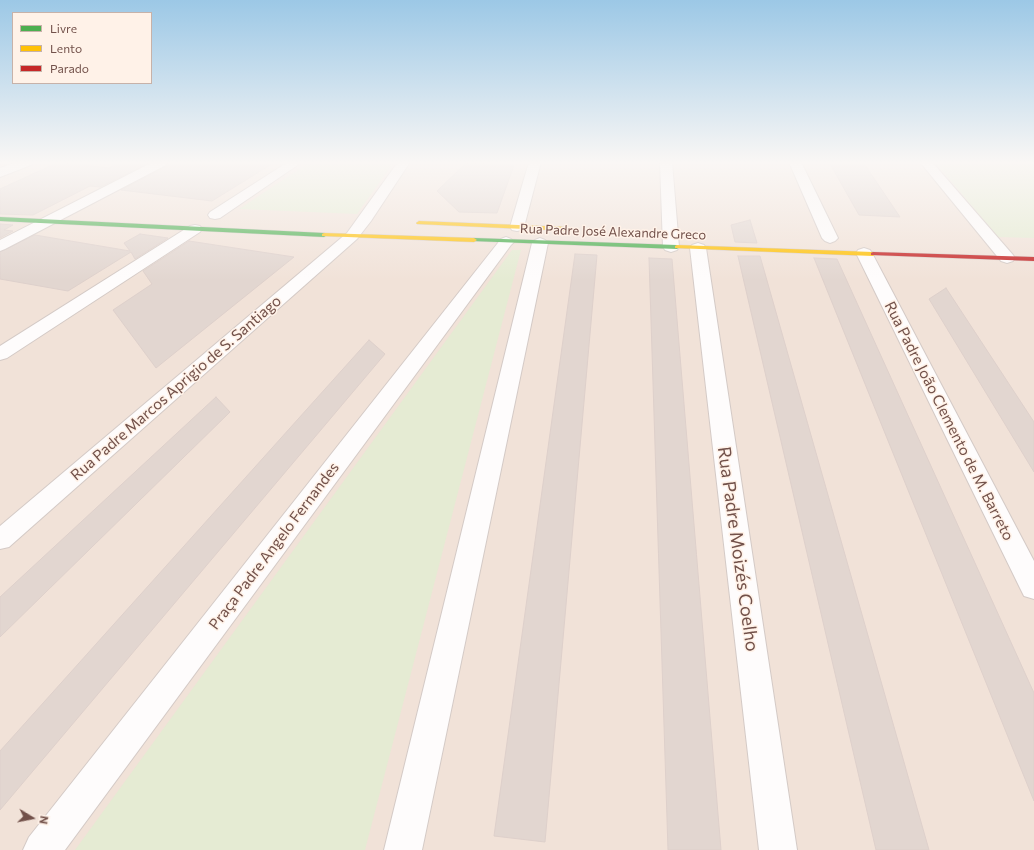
<!DOCTYPE html>
<meta charset="utf-8">
<style>
body{margin:0}
#map{position:relative;width:1034px;height:850px;overflow:hidden;background:#f5eee8;font-family:Commissioner,sans-serif}
canvas{display:block}
.legend{position:absolute;left:12px;top:12px;width:140px;height:72px;box-sizing:border-box;background:#fff2e8;border:1px solid #c7b2a9;margin:0;padding:5px 7px;list-style:none;font-size:12px;color:#72514a}
.legend li{display:flex;align-items:center;gap:8px;height:20px}
.legend b{width:20px;border:1px solid #c7b2a9}
.north{position:absolute;left:12px;top:798px;width:40px;height:40px;-webkit-text-stroke:3px #fff2e8;paint-order:stroke;rotate:100deg;font-size:11px;font-weight:700;line-height:16px;text-align:center;color:#72514a}
.north::after{content:'';display:block;margin:auto;width:14px;height:18px;background:#72514a;clip-path:polygon(50% 0,100% 100%,50% 72%,0 100%)}
</style>
<div id="map">
<canvas width="1034" height="850"></canvas>
<ul class="legend">
<li><b style="height:5px;background:#4caf50"></b>Livre</li>
<li><b style="height:5px;background:#ffc107"></b>Lento</li>
<li><b style="height:5px;background:#c62828"></b>Parado</li>
</ul>
<div class="north">N</div>
</div>
<script>
const ctx = document.querySelector('canvas').getContext('2d');
ctx.lineJoin = 'round';
function fill(path, color) {
  ctx.fillStyle = color;
  ctx.fill(path, 'evenodd');
}
function shape(rows) {
  const path = new Path2D();
  for (const r of rows) {
    path.moveTo(r[0], r[1]);
    for (let i = 2; i < r.length; i += 2) path.lineTo(r[i], r[i + 1]);
  }
  return path;
}
function stroke(path, color, width, dash) {
  ctx.strokeStyle = color;
  ctx.lineWidth = width;
  ctx.lineCap = dash ? 'butt' : 'round';
  ctx.setLineDash(dash || []);
  ctx.stroke(path);
}
function write(font, color, halo, rows, align = 'center') {
  ctx.font = font + ' Commissioner,sans-serif';
  ctx.lineWidth = 3;
  ctx.setLineDash([]);
  ctx.textBaseline = 'middle';
  ctx.strokeStyle = halo;
  ctx.fillStyle = color;
  for (const [text, x, y, turn = 0] of rows) {
    ctx.save();
    ctx.translate(x, y);
    ctx.rotate((+turn || 0) * Math.PI / 180);
    ctx.textAlign = isNaN(turn) ? turn : align;
    if (halo) ctx.strokeText(text, 0, 0);
    ctx.fillText(text, 0, 0);
    ctx.restore();
  }
}
fill(shape([
 [0,162,1034,162,1034,850,0,850]
]), '#f1e2d8');
fill(shape([
 [310,162,394,162,357,214,239,209],
 [935,162,1034,162,1034,238,998,237],
 [512,250,521,250,365,850,75,850]
]), '#e5ebd3');
const building = shape([
 [59,162,109,168,121,162,151,162,100,187,90,186,33,215,0,214,0,189,59,162],
 [169,162,275,162,212,201,121,190,167,166,169,162],
 [829,162,863,162,900,217,859,215,829,162],
 [466,163,514,165,497,213,459,212,437,191,466,163],
 [750,220,757,243,735,242,731,225,750,220],
 [0,224,13,225,4,230,13,231,0,238,0,224],
 [140,234,168,238,135,259,131,252,68,291,0,279,0,252,35,235,130,251,124,243,140,234],
 [189,241,294,257,156,368,113,310,152,284,143,271,189,241],
 [575,254,597,255,545,842,494,836,575,254],
 [738,256,760,256,929,850,876,850,738,256],
 [649,258,672,259,721,850,668,850,649,258],
 [814,258,837,259,1034,693,1034,801,814,258],
 [946,288,1034,422,1034,472,929,299,946,288],
 [369,340,385,354,0,810,0,751,369,340],
 [216,397,230,412,0,637,0,597,216,397]
]);
fill(building, '#e2d6d0');
stroke(building, '#ded0cb', 1);
const street = shape([
 [17,162,33,162,31,165,0,177,0,168,17,162],
 [153,162,168,162,166,165,5,249,0,251,0,240,153,162],
 [288,162,302,162,220,218,215,219,210,218,208,215,210,212,288,162],
 [398,162,410,162,371,221,357,239,9,547,0,549,0,526,347,233,398,162],
 [529,162,541,162,524,227,522,230,517,231,512,230,510,227,529,162],
 [660,162,672,162,679,247,677,250,671,252,665,250,663,247,660,162],
 [789,162,801,162,838,238,835,241,830,243,825,241,822,238,789,162],
 [920,162,932,162,1013,255,1015,258,1013,261,1007,263,1001,261,920,162],
 [195,225,200,226,202,229,200,232,7,358,0,360,0,346,190,226,195,225],
 [506,237,511,239,514,242,511,245,65,850,23,850,29,837,501,239,506,237],
 [540,238,545,240,548,243,422,850,384,850,532,243,535,240,540,238],
 [698,243,704,245,706,248,797,850,759,850,690,248,692,245,698,243],
 [864,248,870,250,872,253,1034,561,1034,599,1024,596,1020,588,856,253,858,250,864,248]
]);
const fast = shape([
 [0,217,324,233,327,235,324,237,0,221,0,217],
 [474,238,677,245,680,247,677,249,472,241,471,240,474,238]
]);
const slow = shape([
 [419,221,568,227,571,229,568,231,417,224,416,223,419,221],
 [324,233,474,238,477,240,474,242,322,236,322,234,324,233],
 [677,245,873,252,876,254,873,256,675,248,675,246,677,245]
]);
const jam = shape([
 [873,252,1034,257,1034,261,871,255,871,253,873,252]
]);
stroke(street, '#d4cac6', 2);
stroke(fast, '#d4c9c5', 1);
stroke(slow, '#d4c9c5', 1);
stroke(jam, '#d4c9c5', 1);
fill(street, '#fefcfc');
fill(fast, '#4caf50');
fill(slow, '#ffc107');
fill(jam, '#c62828');
const sky = ctx.createLinearGradient(0, 0, 0, 280);
sky.addColorStop(0, '#9cc8e6');
sky.addColorStop(0.58, '#faf7f5');
sky.addColorStop(1, '#faf7f500');
ctx.fillStyle = sky;
ctx.fillRect(0, 0, 1034, 280);
write('13px', '#72514a', '#fff2e8', [
 ["Rua Padre José Alexandre Greco",613,232,2]
]);
write('15px', '#72514a', '#fff2e8', [
 ["Rua Padre Marcos Aprigio de S. Santiago",176,388,-41],
 ["Rua Padre João Clemento de M. Barreto",949,421,63],
 ["Praça Padre Angelo Fernandes",274,546,-53]
]);
write('18px', '#72514a', '#fff2e8', [
 ["Rua Padre Moizés Coelho",738,549,82]
]);
</script>
